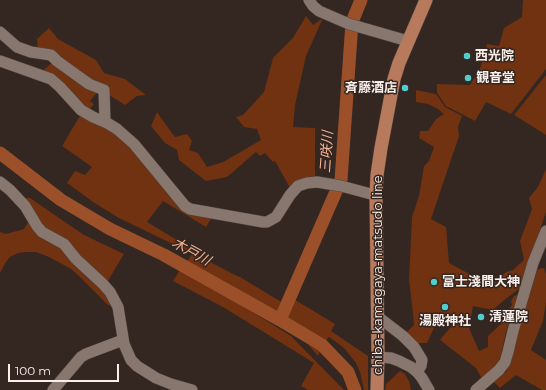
<!DOCTYPE html>
<meta charset="utf-8">
<style>
body{margin:0}
#map{position:relative;width:546px;height:390px;overflow:hidden;background:#342620;font-family:Montserrat,sans-serif}
canvas{display:block}
.scale{position:absolute;left:8px;top:364px;width:111px;height:18px;box-sizing:border-box;border:2px solid #f9efeb;border-top:0;padding-left:5px;font-size:12px;line-height:14px;white-space:nowrap;color:#f9efeb;-webkit-text-stroke:3px #342620;paint-order:stroke}
</style>
<div id="map">
<canvas width="546" height="390"></canvas>
<div class="scale">100 m</div>
</div>
<script>
const ctx = document.querySelector('canvas').getContext('2d');
ctx.lineJoin = 'round';
function fill(path, color) {
  ctx.fillStyle = color;
  ctx.fill(path, 'evenodd');
}
function shape(rows) {
  const path = new Path2D();
  for (const r of rows) {
    path.moveTo(r[0], r[1]);
    for (let i = 2; i < r.length; i += 2) path.lineTo(r[i], r[i + 1]);
  }
  return path;
}
function stroke(path, color, width, dash) {
  ctx.strokeStyle = color;
  ctx.lineWidth = width;
  ctx.lineCap = dash ? 'butt' : 'round';
  ctx.setLineDash(dash || []);
  ctx.stroke(path);
}
function write(font, color, halo, rows, align = 'center') {
  ctx.font = font + ' Montserrat,"Noto Sans JP",sans-serif';
  ctx.lineWidth = 3;
  ctx.setLineDash([]);
  ctx.textBaseline = 'middle';
  ctx.strokeStyle = halo;
  ctx.fillStyle = color;
  for (const [text, x, y, turn = 0] of rows) {
    ctx.save();
    ctx.translate(x, y);
    ctx.rotate((+turn || 0) * Math.PI / 180);
    ctx.textAlign = isNaN(turn) ? turn : align;
    if (halo) ctx.strokeText(text, 0, 0);
    ctx.fillText(text, 0, 0);
    ctx.restore();
  }
}
fill(shape([
 [523,0,546,0,546,69,511,114,486,102,475,121,446,106,437,93,437,84,470,85,480,69,487,44,499,46,504,28,522,17],
 [306,16,313,25,323,18,306,56,295,105,293,127,315,128,315,180,290,188,275,161,273,162,265,153,260,156,256,152,227,177,206,181,179,160,177,150,165,143,151,126,157,112,169,129,175,137,187,134,192,141,189,150,198,153,207,167,223,162,261,140,257,129,244,127,236,117,243,115,264,92,273,58,293,38],
 [49,28,58,39,96,60,104,73,125,79,146,95,137,96,125,105,38,51,37,39],
 [54,61,99,90,90,101,94,104,88,111,41,72],
 [546,75,546,135,514,115],
 [416,90,436,94,445,107,462,116,458,127,459,136,431,219,446,227,449,263,490,285,506,272,513,270,524,260,520,241,532,209,529,198,538,187,546,169,546,212,520,288,503,301,493,310,473,306,469,328,479,351,488,347,488,336,505,320,506,312,512,305,511,301,514,296,519,294,506,332,501,355,495,368,483,381,476,368,440,340,453,324,448,318,435,326,427,343,416,343,406,333,414,325,413,313,409,280,412,217,419,196,424,166,429,161,434,147,419,138,420,131,428,131,436,119,444,114,438,109,428,104,416,102],
 [81,114,116,133,165,186,212,217,206,227,163,201,147,222,192,249,189,252,119,218,93,202,67,183,75,171,85,175,92,167,62,146],
 [22,198,30,198,84,235,124,254,106,284,44,229],
 [30,219,101,286,114,306,108,305,80,277,71,269,49,257,36,252,25,252,18,253,10,257,6,262,0,273,0,232,6,234,24,229],
 [193,253,235,275,240,277,283,303,276,319,185,264],
 [181,268,291,336,344,390,308,390,301,386,314,363,223,307,173,281],
 [544,268,546,274,546,302,543,321,531,350,546,360,546,390,542,390,516,375,500,388,493,381,506,372,530,288,538,269],
 [292,298,335,324,331,331,368,356,368,390,364,390,360,372,356,363,344,348,329,337,322,345,318,356,296,330,280,323],
 [400,371,405,374,409,381,411,390,385,390,386,384]
]), '#703210');
stroke(shape([
 [0,153,61,200,110,229,164,255,280,320,322,345,348,372,355,390],
 [280,320,341,180,352,22,361,0]
]), '#9b502a', 13);
const minor = shape([
 [309,0,313,6,319,11,349,24,408,41],
 [0,32,17,47,31,52,51,55,57,61,82,79,89,84,104,90,105,122],
 [0,61,51,79,60,87,81,110,93,117,107,123,117,129,134,144,185,206,190,209,263,222,267,222,276,217,290,195,298,186,307,183,317,182,341,186,371,194,376,194],
 [0,182,10,190,25,206,37,226,42,232,64,244,76,259,103,284,110,292,118,307,124,344,131,360,137,366,156,378,171,384,192,390],
 [377,316,403,336,414,347,422,360,421,366,417,372],
 [378,357,391,358,399,361,411,367,417,372,422,378,429,390],
 [53,390,81,357,86,354,123,340],
 [476,390,499,370,505,362,508,352,513,331,533,263,546,231]
]);
const major = shape([
 [377,390,378,357,376,194,377,175,381,148,394,79,399,63,426,0]
]);
stroke(minor, '#50453f', 12);
stroke(major, '#50453f', 14);
stroke(minor, '#87776f', 11);
stroke(major, '#b87a5c', 13);
for (const [x, y, r, color] of [
 [467,56,4,"#52cdcd"],
 [468,78,4,"#52cdcd"],
 [405,88,4,"#52cdcd"],
 [434,282,4,"#52cdcd"],
 [445,307,4,"#52cdcd"],
 [481,317,4,"#52cdcd"]
]) {
  const dot = new Path2D();
  dot.arc(x, y, r, 0, 2 * Math.PI);
  ctx.fillStyle = color;
  ctx.fill(dot);
  stroke(dot, '#342620', 1.5);
}
write('bold 13px', '#f9efeb', '#342620', [
 ["西光院",475,56],
 ["観音堂",476,78],
 ["斉藤酒店",397,88,"right"],
 ["富士淺間大神",442,282],
 ["清蓮院",489,317],
 ["湯殿神社",445,321,"center"]
], 'left');
write('13px', '#f9efeb', '#342620', [
 ["chiba-kamagaya-matsudo line",378,275,-90]
]);
write('italic 14px', '#f4b496', '#342620', [
 ["三咲川",327,152,-86],
 ["木戸川",191,252,29]
]);
</script>
